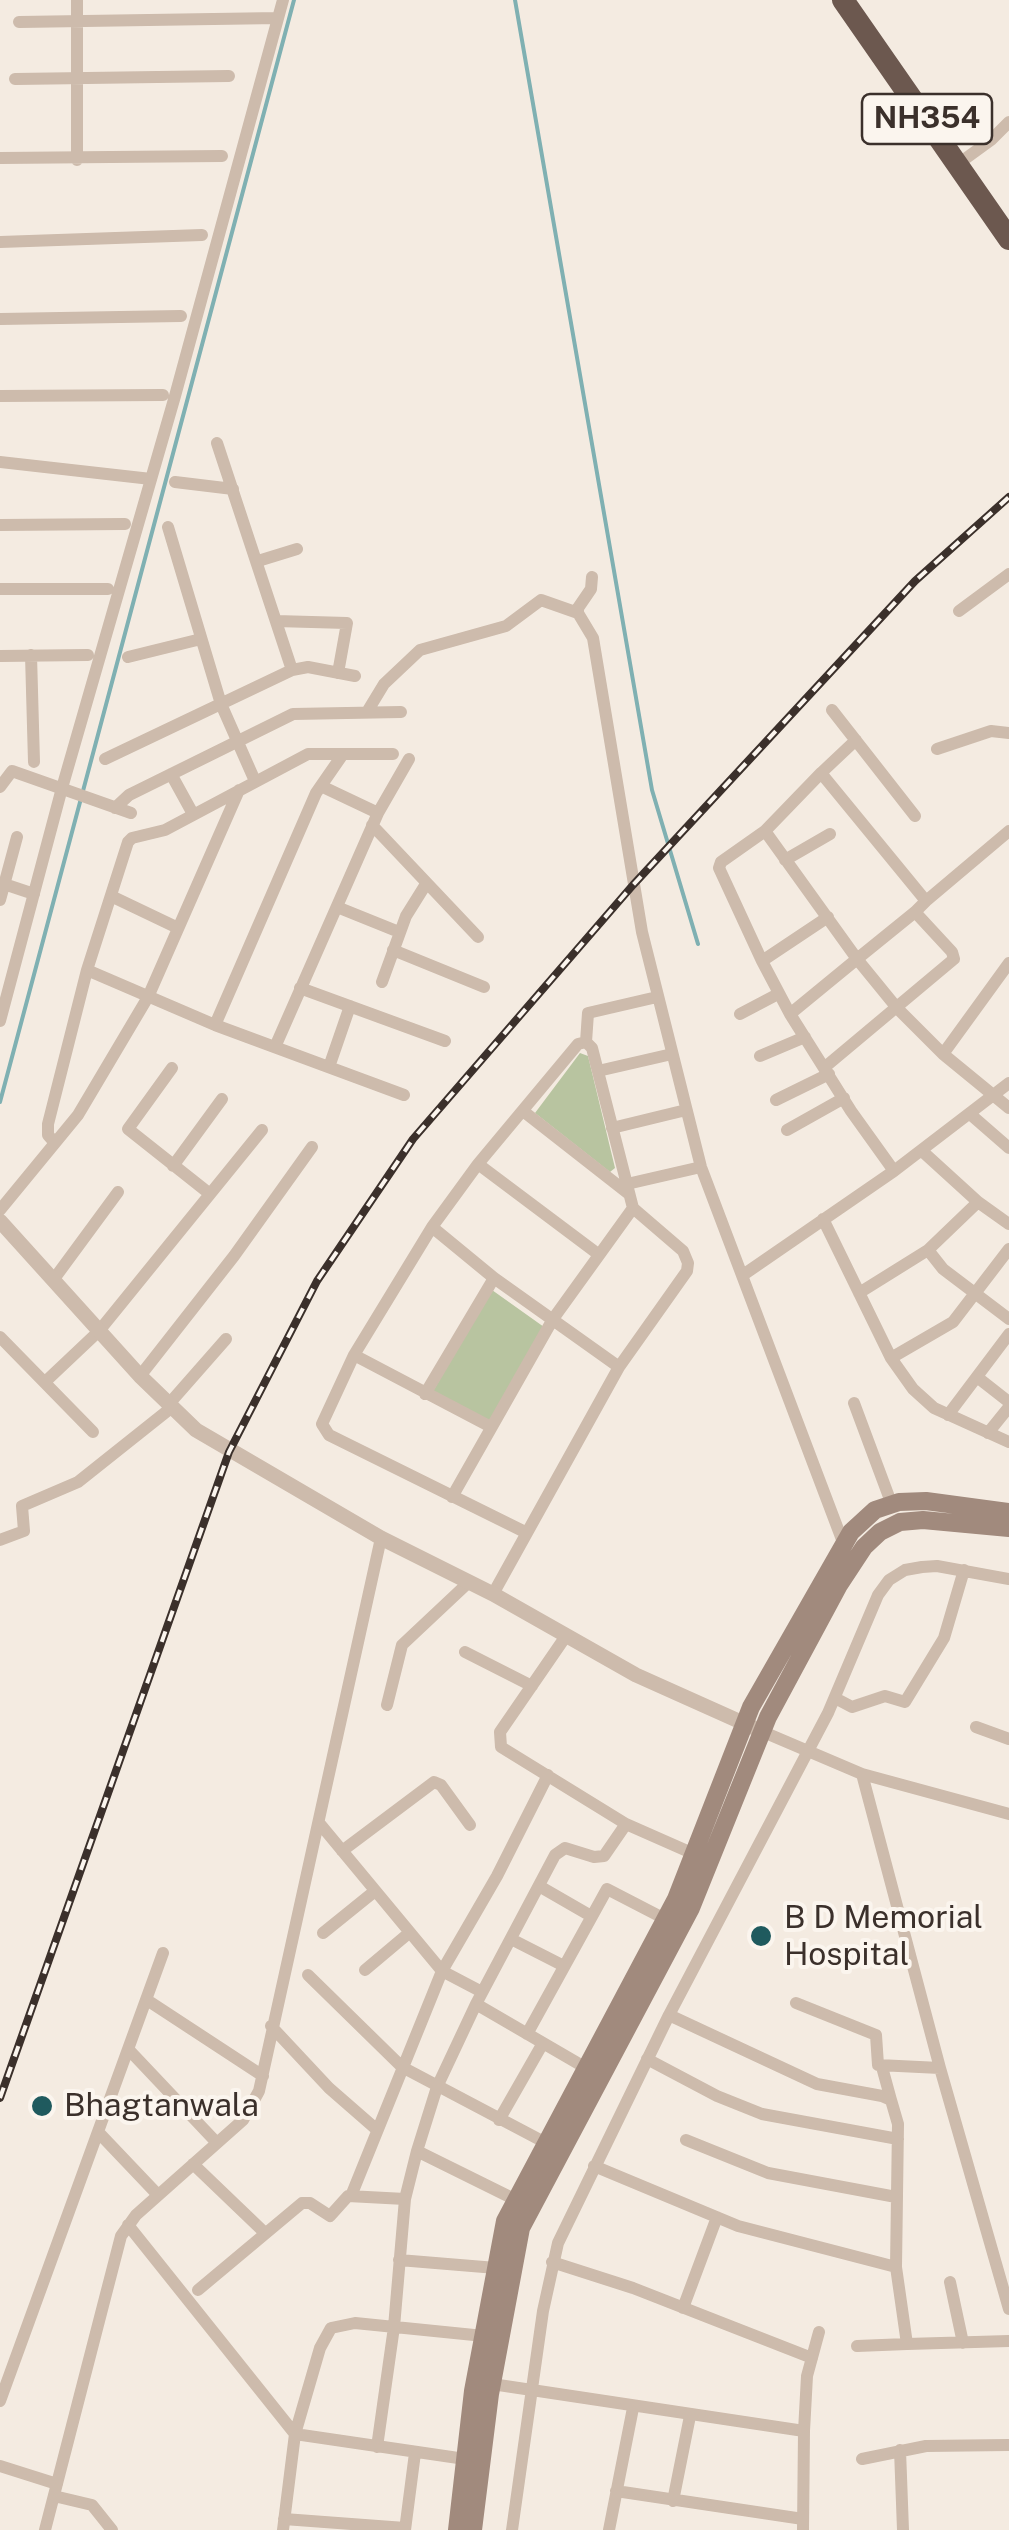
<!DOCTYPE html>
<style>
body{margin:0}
canvas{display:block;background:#f4ebe1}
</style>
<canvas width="1009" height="2530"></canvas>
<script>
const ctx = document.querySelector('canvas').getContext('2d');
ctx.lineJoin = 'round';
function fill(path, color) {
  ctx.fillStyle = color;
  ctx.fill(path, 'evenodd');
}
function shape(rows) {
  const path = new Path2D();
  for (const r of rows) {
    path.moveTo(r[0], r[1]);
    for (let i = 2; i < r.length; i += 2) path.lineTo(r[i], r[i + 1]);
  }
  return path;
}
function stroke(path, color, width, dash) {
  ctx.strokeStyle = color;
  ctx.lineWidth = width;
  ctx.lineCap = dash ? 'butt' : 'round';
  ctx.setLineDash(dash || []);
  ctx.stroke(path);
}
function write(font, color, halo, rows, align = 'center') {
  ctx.font = font + ' "Public Sans",sans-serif';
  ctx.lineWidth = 8;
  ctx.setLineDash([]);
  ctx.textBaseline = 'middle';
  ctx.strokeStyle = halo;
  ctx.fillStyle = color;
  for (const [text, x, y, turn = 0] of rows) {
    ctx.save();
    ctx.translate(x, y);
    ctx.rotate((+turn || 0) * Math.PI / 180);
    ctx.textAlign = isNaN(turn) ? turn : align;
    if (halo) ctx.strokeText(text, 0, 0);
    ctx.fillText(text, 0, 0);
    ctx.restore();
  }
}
fill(shape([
 [580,1053,588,1056,615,1168,610,1172,535,1113],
 [492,1290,544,1327,492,1422,433,1391]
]), '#b8c4a0');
stroke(shape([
 [515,0,652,790,698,944],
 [0,1102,294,0]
]), '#7fb0b2', 4);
stroke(shape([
 [77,0,77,160],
 [19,22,278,18],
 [15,79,229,76],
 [0,158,222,156],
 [958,164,991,140,1009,122],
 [0,242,202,235],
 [0,319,181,316],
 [0,396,163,395],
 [0,462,151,479],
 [175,482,233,489],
 [0,525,125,524],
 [168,527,221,704,255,781],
 [258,561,297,549],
 [592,577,591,589,578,608,578,613,593,638,642,932,701,1167,844,1545],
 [0,589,108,589],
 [959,611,1009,574],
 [276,621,347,623,338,673],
 [31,655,34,762],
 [0,656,88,655],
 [128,657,201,639],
 [292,670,308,667,355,676],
 [832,710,915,816],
 [367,712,384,684,420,650,506,626,541,600,578,613],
 [937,749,991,731,1009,733],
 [105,759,292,670,217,443],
 [821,773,856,740],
 [171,774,193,814],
 [321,786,378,813],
 [0,787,12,771,131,813],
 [115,808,129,795,293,714,401,712],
 [372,825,478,937],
 [765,831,721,862,719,868,762,961,790,1014],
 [785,860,830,834],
 [4,884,34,894],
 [111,896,178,928],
 [0,900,17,837],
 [926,901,1009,831],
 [337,907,399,932],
 [393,950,484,987],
 [762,961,828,917],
 [87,970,215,1025,404,1095],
 [382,982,406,916,426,884],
 [300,988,445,1041],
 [740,1014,778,994],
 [0,1021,62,788,175,396,283,0],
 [215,1025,316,793,343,754],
 [586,1042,588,1013,657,997],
 [275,1047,378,813,409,759],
 [943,1054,1009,963],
 [760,1056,805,1037],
 [329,1067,350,1006],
 [825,1067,954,959,952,952,915,912],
 [172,1068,128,1129,210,1194],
 [598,1071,672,1054],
 [776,1100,829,1074],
 [523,1111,629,1194],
 [970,1114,1009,1148],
 [612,1128,686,1110],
 [787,1130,844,1098],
 [55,1143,48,1135,48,1124,87,970,128,842,132,838,165,830,308,754,393,754],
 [922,1151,978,1202,1009,1224],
 [478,1164,598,1254],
 [173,1166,222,1099],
 [894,1171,851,1111,790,1014,857,959,915,912,926,901,821,773,765,831,857,959,897,1008,943,1054,1009,1108],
 [627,1184,701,1167],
 [0,1210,78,1115,148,997,239,790],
 [823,1219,891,1358,913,1389,934,1408,1009,1442],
 [432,1227,494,1278,619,1367],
 [928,1250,943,1269,1009,1319],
 [743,1275,894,1171,1009,1083],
 [54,1279,118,1192],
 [859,1293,928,1250,978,1202],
 [0,1337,93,1432],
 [354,1355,491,1427],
 [891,1358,953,1322,1009,1249],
 [140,1376,234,1256,312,1147],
 [977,1377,1009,1402],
 [45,1382,99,1331,262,1130],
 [425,1394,494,1278],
 [854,1403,892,1505],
 [168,1405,226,1339],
 [948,1415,1009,1334],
 [988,1433,1009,1407],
 [452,1497,553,1319,633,1208],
 [0,1540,24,1531,22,1506,78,1482,171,1408],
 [493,1594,619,1367,687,1271,688,1263,683,1251,633,1208,592,1048,586,1042,578,1044,478,1164,432,1227,354,1355,322,1424,329,1435,525,1532],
 [566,1636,500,1732,501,1747,626,1824],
 [465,1652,532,1686],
 [835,1698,852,1707,885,1696,905,1702,944,1638,964,1570],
 [387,1705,402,1645,468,1583],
 [976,1727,1009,1739],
 [761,1731,862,1774,940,2068,1009,2309],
 [862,1774,1009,1814],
 [320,1824,442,1971,497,1876,548,1775],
 [342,1851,434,1782,441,1785,470,1825],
 [539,1886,591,1916],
 [323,1933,375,1891],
 [511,1939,564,1966],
 [365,1970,409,1933],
 [308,1975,402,2067,546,2143],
 [147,2000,263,2076],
 [796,2003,876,2035,878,2065,940,2068],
 [476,2004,586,2068],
 [669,2015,817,2084,882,2096,891,2100,898,2124,896,2267],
 [271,2026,329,2088,376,2129],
 [527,2034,607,1889,665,1919],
 [130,2051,217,2143],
 [647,2059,717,2096,762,2114,898,2139],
 [882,2067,891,2100],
 [499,2120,543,2043],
 [100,2134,158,2195],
 [686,2140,768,2173,896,2197],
 [417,2151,516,2200],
 [193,2164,265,2233],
 [594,2166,738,2226,896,2267,907,2344,1009,2341],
 [351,2196,442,1971,482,1992],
 [128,2225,295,2434,283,2530],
 [399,2260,496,2268],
 [552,2262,633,2288,812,2358],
 [950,2282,963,2343],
 [198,2290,302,2203,310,2203,330,2216,348,2196,405,2199],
 [683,2308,717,2217],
 [857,2346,907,2344],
 [492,2384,804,2431,803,2530],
 [0,2401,163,1953],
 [804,2431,807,2376,819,2332],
 [377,2447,394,2327,405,2199,417,2151,437,2087,476,2004,555,1855,565,1848,594,1857,604,1856,626,1824,694,1854],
 [900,2450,903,2530],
 [465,2459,295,2434,320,2348,331,2328,355,2323,484,2336],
 [862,2459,926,2446,1009,2445],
 [0,2466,57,2484],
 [616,2491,803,2519],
 [54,2496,92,2505,112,2530],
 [673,2501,690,2416],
 [284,2519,405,2528],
 [45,2530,121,2236,136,2215,243,2120,259,2091,381,1538],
 [405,2530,415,2453],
 [512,2530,543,2311,558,2243,669,2015,828,1713,878,1595,889,1580,905,1570,922,1567,937,1566,1009,1579],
 [609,2530,633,2408]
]), '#cdbbac', 12);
stroke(shape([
 [0,1221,140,1376,196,1430,381,1538,493,1594,636,1675,761,1731]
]), '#cdbbac', 15);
stroke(shape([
 [457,2530,473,2391,505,2221,676,1899,751,1707,851,1532,875,1510,899,1502,926,1501,1009,1512],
 [473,2530,490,2394,521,2228,691,1908,768,1717,839,1585,864,1547,880,1532,900,1522,923,1520,1009,1528]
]), '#a18a7d', 18);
stroke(shape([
 [843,0,1009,239]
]), '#6c584f', 22);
const rail = shape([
 [0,2098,229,1452,317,1281,413,1139,633,885,915,581,1009,497]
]);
stroke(rail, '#3b302b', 8);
stroke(rail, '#fbf5ee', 4, [11]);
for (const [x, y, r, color] of [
 [761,1936,12,"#1f5a5e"],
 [42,2106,12,"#1f5a5e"]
]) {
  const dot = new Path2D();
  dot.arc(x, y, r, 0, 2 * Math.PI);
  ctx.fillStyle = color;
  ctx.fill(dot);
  stroke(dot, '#fbf5ee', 4);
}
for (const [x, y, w] of [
 [927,119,130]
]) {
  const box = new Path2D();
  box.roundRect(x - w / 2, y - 25, w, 50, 8);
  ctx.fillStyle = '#fbf5ee';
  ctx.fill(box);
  stroke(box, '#3b302b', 2.5);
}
write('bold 30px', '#3b302b', null, [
 ["NH354",927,119]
]);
write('32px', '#3b302b', '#fbf5ee', [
 ["B D Memorial",784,1918],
 ["Hospital",784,1955],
 ["Bhagtanwala",64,2106]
], 'left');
</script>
